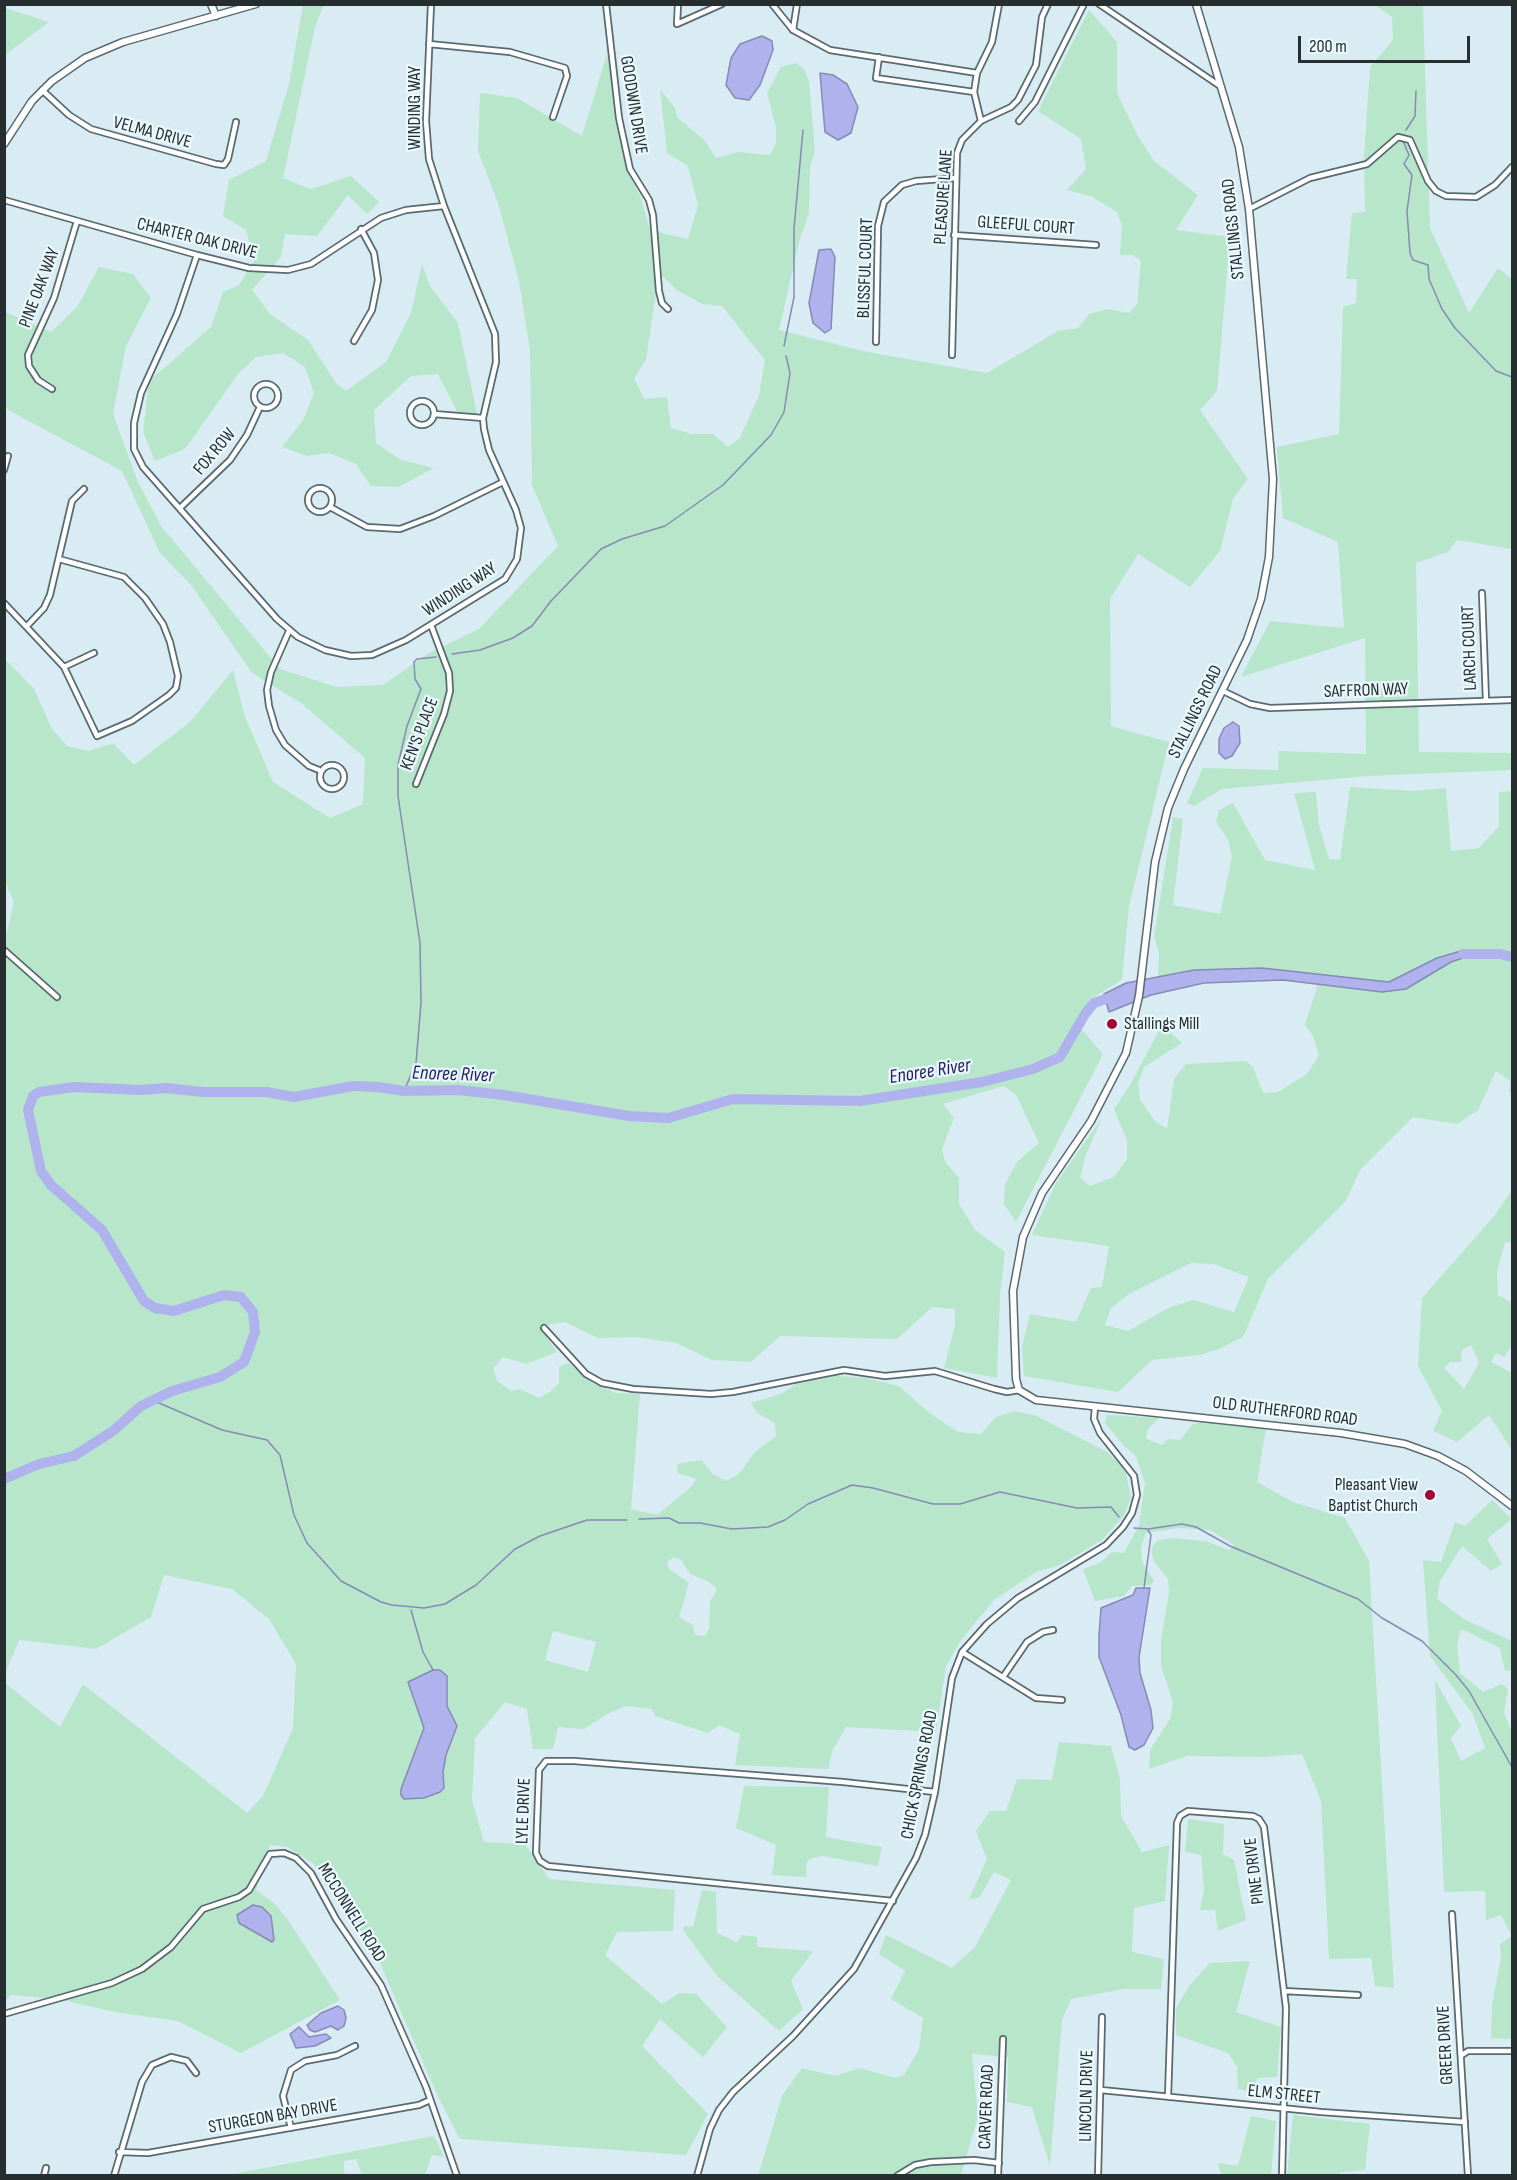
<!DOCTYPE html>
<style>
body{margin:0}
#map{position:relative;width:1517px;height:2180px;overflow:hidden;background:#d9ecf3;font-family:"Sofia Sans Condensed",sans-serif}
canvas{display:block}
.frame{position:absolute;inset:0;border:6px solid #262e30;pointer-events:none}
.scale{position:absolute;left:1298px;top:36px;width:172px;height:27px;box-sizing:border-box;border:3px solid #262e30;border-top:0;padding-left:8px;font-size:18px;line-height:21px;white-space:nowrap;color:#262e30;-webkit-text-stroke:4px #e9f9fe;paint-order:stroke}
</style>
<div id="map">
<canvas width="1517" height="2180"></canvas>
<div class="frame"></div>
<div class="scale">200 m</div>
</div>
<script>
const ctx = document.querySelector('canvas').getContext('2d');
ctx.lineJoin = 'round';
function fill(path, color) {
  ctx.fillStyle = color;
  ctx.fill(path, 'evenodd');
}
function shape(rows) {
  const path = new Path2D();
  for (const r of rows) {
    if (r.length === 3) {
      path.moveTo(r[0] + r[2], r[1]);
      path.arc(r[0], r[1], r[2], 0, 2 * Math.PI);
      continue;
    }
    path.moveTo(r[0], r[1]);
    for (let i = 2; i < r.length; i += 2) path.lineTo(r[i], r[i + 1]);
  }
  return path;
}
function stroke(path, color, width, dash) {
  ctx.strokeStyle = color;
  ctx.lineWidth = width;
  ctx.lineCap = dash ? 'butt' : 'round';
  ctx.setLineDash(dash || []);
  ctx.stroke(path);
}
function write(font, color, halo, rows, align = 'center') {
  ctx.font = font + ' "Sofia Sans Condensed",sans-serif';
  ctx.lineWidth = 4.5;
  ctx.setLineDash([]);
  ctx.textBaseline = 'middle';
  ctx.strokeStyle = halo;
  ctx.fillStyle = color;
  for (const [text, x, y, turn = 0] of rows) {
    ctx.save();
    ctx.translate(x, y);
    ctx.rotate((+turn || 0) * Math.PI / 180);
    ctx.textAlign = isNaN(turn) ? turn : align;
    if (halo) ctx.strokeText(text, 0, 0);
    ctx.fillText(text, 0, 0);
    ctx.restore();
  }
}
fill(shape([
 [303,5,324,5,315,27,283,178,311,189,351,176,379,202,367,214,348,195,317,236,285,234,281,257,252,290,270,314,308,340,336,383,346,391,386,362,411,313,422,264,430,286,458,323,477,414,458,413,438,374,411,376,374,410,376,443,401,460,434,468,398,487,371,486,356,464,329,453,307,456,282,447,303,420,314,393,305,367,283,353,256,357,238,374,185,449,155,461,143,432,149,381,211,327,223,292,239,285,254,261,246,230,223,216,229,180,266,161,289,84],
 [1375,5,1423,5,1430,228,1469,313,1498,268,1512,279,1512,549,1457,540,1448,552,1416,563,1419,752,1512,753,1512,770,1368,776,1222,789,1194,806,1187,803,1203,768,1278,770,1279,751,1366,754,1365,638,1241,677,1270,621,1344,628,1338,542,1283,518,1277,447,1339,434,1343,307,1356,303,1357,279,1346,279,1352,213,1365,212,1364,157,1370,67,1393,40,1392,17],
 [5,8,49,22,5,55,4,8],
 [1089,10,1117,42,1117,93,1136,133,1154,161,1198,195,1176,230,1230,237,1217,391,1200,410,1248,479,1233,499,1220,551,1190,587,1138,554,1110,599,1111,726,1169,742,1129,907,1122,980,1089,1000,1077,1024,1103,1054,1016,1222,1004,1204,1005,1184,1017,1162,1039,1143,1016,1095,1004,1086,943,1104,954,1118,942,1149,945,1162,959,1178,959,1204,975,1230,1005,1252,1000,1296,997,1378,944,1368,955,1325,955,1309,932,1307,897,1339,780,1336,751,1362,712,1360,676,1343,637,1337,598,1338,565,1322,539,1326,557,1352,526,1364,503,1357,493,1368,497,1381,511,1391,520,1389,539,1398,550,1392,559,1383,559,1367,568,1363,594,1384,616,1393,640,1394,631,1509,657,1515,690,1488,697,1479,678,1473,677,1464,701,1460,713,1474,726,1481,739,1474,755,1452,776,1436,775,1423,757,1413,751,1403,783,1393,796,1384,837,1376,866,1378,899,1386,928,1412,958,1432,981,1434,996,1417,1015,1411,1037,1416,1107,1452,1118,1462,1126,1474,1131,1498,1124,1515,1102,1540,1060,1565,1036,1572,994,1600,961,1640,946,1666,936,1732,846,1727,833,1749,828,1769,735,1765,740,1734,719,1725,708,1733,655,1716,652,1709,626,1706,607,1714,584,1729,558,1727,553,1749,533,1749,527,1709,505,1702,475,1738,472,1800,484,1842,525,1844,549,1879,675,1890,673,1931,617,1932,605,1955,662,2004,679,1993,696,1994,727,2027,703,2057,660,2019,642,2046,708,2114,686,2155,460,2139,441,2103,374,1950,313,1863,287,1847,270,1845,256,1890,275,1904,288,1920,340,2000,241,2053,178,2021,115,2012,57,1999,11,1995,5,2001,5,1683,60,1727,83,1684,247,1813,263,1796,293,1728,296,1664,269,1619,232,1589,164,1575,151,1617,96,1649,19,1640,5,1674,4,944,14,902,4,879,5,659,34,689,52,729,67,746,89,751,113,743,134,765,190,722,233,670,245,717,273,782,330,818,363,804,365,758,301,703,252,673,192,586,160,553,122,471,8,410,4,404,5,312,51,332,77,307,99,267,133,274,151,298,126,346,113,414,138,482,161,526,280,669,337,687,383,685,429,653,479,629,558,546,532,485,530,350,519,281,498,203,478,151,480,93,517,98,582,136,607,54,627,170,641,198,649,226,665,234,688,239,698,205,688,166,667,153,660,89,675,108,677,117,705,141,716,158,738,152,770,155,776,143,776,127,767,93,781,67,796,63,804,69,809,82,815,152,810,166,809,213,799,242,779,330,867,352,987,373,1058,331,1078,328,1089,314,1107,309,1129,313,1137,304,1141,261,1133,255,1120,255,1122,225,1117,212,1091,196,1067,190,1086,169,1081,139,1038,111],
 [659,273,677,290,702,304,722,306,765,360,759,395,740,438,728,447,713,434,692,434,671,428,667,397,644,399,634,378,646,360],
 [674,1557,681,1560,690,1574,709,1582,717,1589,710,1602,709,1629,705,1636,695,1635,693,1625,679,1617,689,1583,669,1569,667,1562],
 [553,1631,596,1642,588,1672,545,1660],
 [1350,787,1414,791,1446,788,1451,851,1479,848,1499,826,1499,792,1511,791,1512,1094,1509,1092,1510,1081,1496,1071,1478,1110,1457,1124,1413,1117,1360,1170,1345,1202,1268,1279,1243,1337,1219,1349,1200,1355,1152,1360,1118,1392,1024,1376,1022,1347,1030,1314,1076,1322,1091,1288,1102,1287,1109,1246,1032,1235,1056,1183,1102,1118,1085,1157,1080,1178,1090,1186,1114,1177,1127,1159,1127,1141,1114,1109,1130,1085,1162,1025,1182,1043,1144,1067,1138,1083,1140,1099,1154,1120,1167,1129,1174,1079,1186,1064,1246,1061,1253,1067,1263,1093,1278,1092,1307,1074,1319,1055,1313,1036,1305,1025,1318,984,1382,992,1406,989,1451,962,1474,955,1461,951,1389,982,1262,968,1194,970,1158,977,1159,953,1154,937,1173,817,1183,819,1173,905,1220,914,1232,857,1228,839,1216,822,1219,810,1233,803,1265,860,1315,870,1294,793,1316,792,1319,825,1329,859,1340,860],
 [1191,1263,1213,1264,1249,1277,1234,1312,1193,1300,1168,1308,1128,1331,1105,1325,1111,1308,1129,1294],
 [1512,1190,1512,1243,1505,1242,1497,1272,1498,1295,1512,1303,1512,1346,1504,1357,1496,1353,1491,1362,1512,1373,1512,1450,1489,1415,1457,1442,1433,1431,1442,1411,1418,1366,1422,1298,1495,1215],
 [1471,1345,1479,1363,1464,1389,1444,1368,1450,1362,1461,1362,1462,1350],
 [1107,1415,1159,1418,1148,1429,1146,1439,1162,1445,1168,1439,1180,1440,1193,1424,1206,1421,1266,1429,1257,1482,1293,1502,1345,1518,1369,1561,1394,1988,1375,1986,1371,1958,1329,1959,1321,1801,1302,1754,1263,1757,1187,1756,1149,1769,1150,1750,1170,1719,1173,1702,1161,1666,1161,1640,1169,1593,1168,1579,1154,1562,1151,1549,1157,1541,1171,1538,1205,1541,1229,1550,1234,1545,1210,1530,1179,1528,1146,1533,1141,1547,1142,1561,1154,1581,1151,1585,1132,1586,1124,1596,1095,1601,1083,1569,1101,1562,1112,1552,1124,1553,1139,1525,1145,1484,1136,1456,1124,1446,1105,1423],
 [1492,1500,1512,1519,1487,1539,1502,1564,1491,1571,1462,1546,1440,1581,1437,1599,1464,1619,1512,1641,1512,1670,1505,1671,1500,1648,1461,1629,1457,1644,1460,1673,1483,1692,1502,1684,1508,1689,1504,1712,1512,1732,1512,2039,1491,2038,1492,2005,1501,1957,1500,1944,1512,1936,1501,1915,1486,1920,1485,1891,1444,1892,1435,1680,1461,1726,1451,1738,1461,1761,1485,1748,1473,1714,1430,1656,1423,1560,1441,1562,1455,1522,1465,1526],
 [1059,1742,1111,1746,1120,1779,1121,1816,1142,1852,1169,1845,1165,1901,1134,1908,1132,1952,1164,1959,1161,1989,1124,1989,1071,1999,1062,2020,1050,2166,1032,2107,1007,2102,1008,2057,972,2054,978,2117,961,2175,758,2176,782,2096,802,2068,835,2076,860,2068,895,2078,904,2075,919,2049,923,2018,891,1999,905,1971,879,1954,886,1935,952,1968,975,1947,1011,1880,994,1872,979,1898,969,1899,987,1859,976,1831,990,1811,1006,1811,1017,1779,1052,1780],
 [744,1786,829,1787,826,1837,882,1847,878,1866,822,1856,812,1858,807,1862,806,1877,772,1875,776,1845,736,1828],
 [1188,1819,1224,1824,1223,1854,1234,1860,1246,1920,1218,1931,1215,1910,1200,1910,1204,1890,1201,1855,1185,1852],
 [702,1890,716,1892,717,1933,737,1942,742,1935,757,1937,757,1947,813,1951,791,1981,803,2009,779,2031,717,1976,683,1930,684,1926,693,1927],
 [1250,1961,1236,2012,1281,2027,1277,2077,1257,2078,1253,2093,1238,2089,1237,2066,1228,2053,1176,2035,1176,2008,1190,1985,1210,1963],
 [1293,2115,1370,2124,1365,2170,1340,2172,1339,2175,1287,2175],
 [1251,2116,1276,2121,1271,2175,1221,2175,1218,2163,1238,2166],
 [434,2136,444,2157,432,2155,425,2175,362,2175,356,2159,344,2161,344,2173,349,2175,228,2175]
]), '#b7e6cb');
const water = shape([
 [762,36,772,41,773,50,760,85,749,100,735,98,726,85,731,58,740,44,762,36],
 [820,73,833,75,847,84,858,107,851,133,838,140,825,132,820,73],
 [831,249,835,257,831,329,825,333,813,323,809,303,819,250,831,249],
 [1233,722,1239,726,1240,743,1232,756,1225,759,1219,753,1219,739,1224,728,1233,722],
 [1461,951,1475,954,1451,962,1406,989,1382,992,1283,980,1204,983,1151,995,1109,1012,1104,994,1126,983,1194,970,1262,968,1389,982,1437,958,1461,951],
 [1136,1588,1150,1588,1139,1657,1140,1673,1151,1710,1153,1728,1144,1745,1135,1750,1129,1747,1121,1715,1099,1657,1099,1635,1101,1608,1133,1595,1136,1588],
 [433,1670,440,1670,447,1676,447,1706,457,1726,446,1755,443,1772,444,1788,440,1792,424,1798,404,1799,401,1795,401,1789,424,1728,408,1682,433,1670],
 [253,1905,262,1907,271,1916,274,1940,272,1942,239,1923,237,1915,253,1905],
 [338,2006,344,2010,346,2018,344,2026,338,2030,331,2026,315,2032,310,2030,307,2025,321,2013,338,2006],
 [299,2027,309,2037,326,2034,331,2038,315,2046,296,2048,290,2034,299,2027]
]);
fill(water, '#afb2ec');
stroke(water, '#868ab4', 1.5);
stroke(shape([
 [1406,130,1415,116,1416,91],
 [1403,141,1409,155,1404,164,1412,175,1407,211,1410,253,1413,260,1428,265,1429,279,1442,309,1455,328,1496,371,1512,377],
 [784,346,794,297,794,229,803,130],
 [452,654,480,650,513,638,532,626,551,601,601,549,622,539,665,526,723,485,771,435,784,412,790,373,786,356],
 [404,1091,416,1063,421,1003,420,943,398,796,398,765,407,726,421,689,415,679,414,662,417,659,436,657],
 [152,1400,222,1430,267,1440,280,1455,294,1515,307,1543,341,1581,381,1602,392,1605,424,1608,445,1604,476,1585,515,1549,540,1536,587,1520,627,1520],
 [639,1519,669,1518,679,1523,700,1523,732,1529,768,1527,785,1520,808,1504,852,1485,873,1488,933,1504,960,1504,1000,1492,1077,1508,1111,1507,1119,1517],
 [1134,1528,1148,1529,1182,1524,1196,1527,1230,1546,1358,1599,1382,1618,1422,1641,1456,1675,1469,1691,1512,1767],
 [1144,1588,1151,1535,1148,1530],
 [411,1610,423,1652,433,1670]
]), '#868ab4', 1.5);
stroke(shape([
 [1463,954,1500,954,1512,957],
 [4,1479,39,1464,74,1456,113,1431,141,1406,172,1391,220,1377,244,1362,255,1332,253,1312,241,1297,224,1295,174,1311,155,1308,144,1301,102,1230,51,1185,41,1171,28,1110,33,1096,39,1092,74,1087,141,1090,166,1088,203,1092,266,1092,294,1097,353,1086,378,1087,404,1091,458,1090,504,1095,629,1116,668,1118,733,1099,860,1101,982,1082,1033,1069,1060,1057,1085,1014,1094,1003,1118,995]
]), '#afb2ec', 10);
const minor = shape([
 [606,4,619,118,630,169,649,200,653,215,659,291,662,303,668,309],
 [678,4,677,24,722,4],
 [772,4,793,30,830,50,977,73],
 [1099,4,1220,86],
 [793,30,797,4],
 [429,44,510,52,565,68,567,76,553,117],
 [879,57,876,78,974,92],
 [42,90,69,115,91,129,216,164,224,165,228,159,236,122],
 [981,121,974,92,977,73,992,42,999,4],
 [1019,121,1035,102,1084,4],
 [4,200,197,255,249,268,288,270,311,264,381,218,406,210,444,206],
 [1249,209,1310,178,1367,164,1398,137,1410,140,1428,181,1436,191,1446,196,1476,197,1495,185,1512,167],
 [954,235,1096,245],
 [197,255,177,314,141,393,134,423,134,449,143,467,277,619,298,637,325,650,351,656,372,655,406,640,505,579,517,559,521,528,516,510,489,450,484,429,483,418,496,362,495,334,444,206,429,159,426,121,431,4],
 [354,341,372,310,378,280,374,253,361,229],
 [876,342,878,226,884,202,902,185,916,181,955,178],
 [952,355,957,153,962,140,981,121,1011,107,1018,100,1036,65,1042,17,1048,4],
 [266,396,12],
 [52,389,38,380,29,366,28,355,54,298,77,221],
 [422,413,12],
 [434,414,483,418],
 [4,470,8,456],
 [320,500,12],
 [181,507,230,460,247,435,260,407],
 [330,507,367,527,400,529,434,516,503,482],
 [1482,593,1486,701],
 [4,603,64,667,97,736,132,721,169,695,176,688,178,676,170,642,163,624,145,598,124,577,59,559],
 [27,626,44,608,50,595,72,501,84,489],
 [289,631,271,672,267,690,269,706,276,730,285,745,309,766,319,770],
 [64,667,94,653],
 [1223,691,1250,704,1270,708,1512,700],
 [332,777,12],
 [416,784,444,714,450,691,449,673,431,625],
 [4,950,57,997],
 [544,1328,586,1374,602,1383,633,1389,711,1394,733,1392,844,1370,885,1376,935,1371,994,1389,1007,1392,1019,1390],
 [962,1652,1036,1698,1062,1700],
 [1003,1677,1027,1642,1043,1632,1053,1630],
 [893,1901,548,1866,540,1861,536,1853,539,1770,546,1761,574,1761,843,1782,935,1792],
 [1452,1914,1468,2176],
 [1284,1991,1358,1995],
 [4,2014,112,1983,142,1969,171,1947,203,1909,239,1897,249,1890,270,1854,284,1853,296,1858,311,1873,336,1919,381,1985,426,2087,457,2176],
 [1462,2055,1468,2051,1512,2051],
 [1101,2090,1321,2112,1465,2122],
 [1168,2097,1177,1823,1180,1816,1188,1811,1253,1816,1259,1819,1264,1827,1286,2008,1282,2176],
 [291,2128,283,2096,291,2070,305,2061,337,2055,355,2046],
 [119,2152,148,2153,419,2105,430,2100],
 [44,2176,46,2168],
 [114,2176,142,2082,152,2065,171,2057,187,2061,196,2073],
 [697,2176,710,2129,719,2110,733,2092,793,2036,854,1969,916,1858,925,1835,935,1792,952,1678,962,1652,987,1624,1018,1598,1106,1545,1123,1527,1132,1513,1137,1495,1134,1476,1100,1433,1094,1419,1095,1406],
 [897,2176,915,2165,931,2162,974,2160,999,2163],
 [998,2176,1003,2039],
 [1098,2176,1102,2017]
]);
const tertiary = shape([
 [211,4,216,16],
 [1196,4,1239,147,1249,209,1273,479,1269,557,1261,599,1247,640,1184,769,1168,808,1155,862,1139,996,1126,1053,1091,1121,1042,1193,1023,1237,1013,1291,1016,1379,1019,1390,1036,1400,1341,1433,1405,1444,1438,1456,1466,1471,1512,1506],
 [4,144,32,101,52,81,85,58,123,42,256,4]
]);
stroke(minor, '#596a70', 8);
stroke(tertiary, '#596a70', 9);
stroke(minor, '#fff', 4.5);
stroke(tertiary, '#fff', 6);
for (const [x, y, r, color] of [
 [1112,1024,6,"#a30637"],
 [1430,1495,6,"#a30637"]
]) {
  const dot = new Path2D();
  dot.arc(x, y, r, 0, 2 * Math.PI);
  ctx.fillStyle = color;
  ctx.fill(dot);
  stroke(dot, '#e9f9fe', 2);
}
write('18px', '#262e30', '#e9f9fe', [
 ["GOODWIN DRIVE",633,105,81],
 ["WINDING WAY",415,108,-90],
 ["VELMA DRIVE",152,133,15],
 ["PLEASURE LANE",944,197,-86],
 ["GLEEFUL COURT",1026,226,4],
 ["STALLINGS ROAD",1234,229,-96],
 ["CHARTER OAK DRIVE",197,239,14],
 ["BLISSFUL COURT",866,268,-88],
 ["PINE OAK WAY",40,288,-69],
 ["FOX ROW",215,452,-50],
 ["WINDING WAY",460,590,-33],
 ["LARCH COURT",1470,648,-92],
 ["SAFFRON WAY",1366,691,-2],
 ["STALLINGS ROAD",1196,712,-64],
 ["KEN'S PLACE",420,734,-69],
 ["OLD RUTHERFORD ROAD",1285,1412,7],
 ["CHICK SPRINGS ROAD",920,1775,-79],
 ["LYLE DRIVE",524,1811,-88],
 ["PINE DRIVE",1255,1871,-97],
 ["MCCONNELL ROAD",351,1913,58],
 ["GREER DRIVE",1446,2045,-93],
 ["ELM STREET",1284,2095,6],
 ["LINCOLN DRIVE",1087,2096,-89],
 ["CARVER ROAD",987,2107,-88],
 ["STURGEON BAY DRIVE",273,2117,-10]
]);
write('18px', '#262e30', '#e9f9fe', [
 ["Stallings Mill",1124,1024],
 ["Pleasant View",1418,1485,"right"],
 ["Baptist Church",1418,1506,"right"]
], 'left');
write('italic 20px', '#251d5f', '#e9f9fe', [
 ["Enoree River",930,1072,-9],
 ["Enoree River",453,1075,2]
]);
</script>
